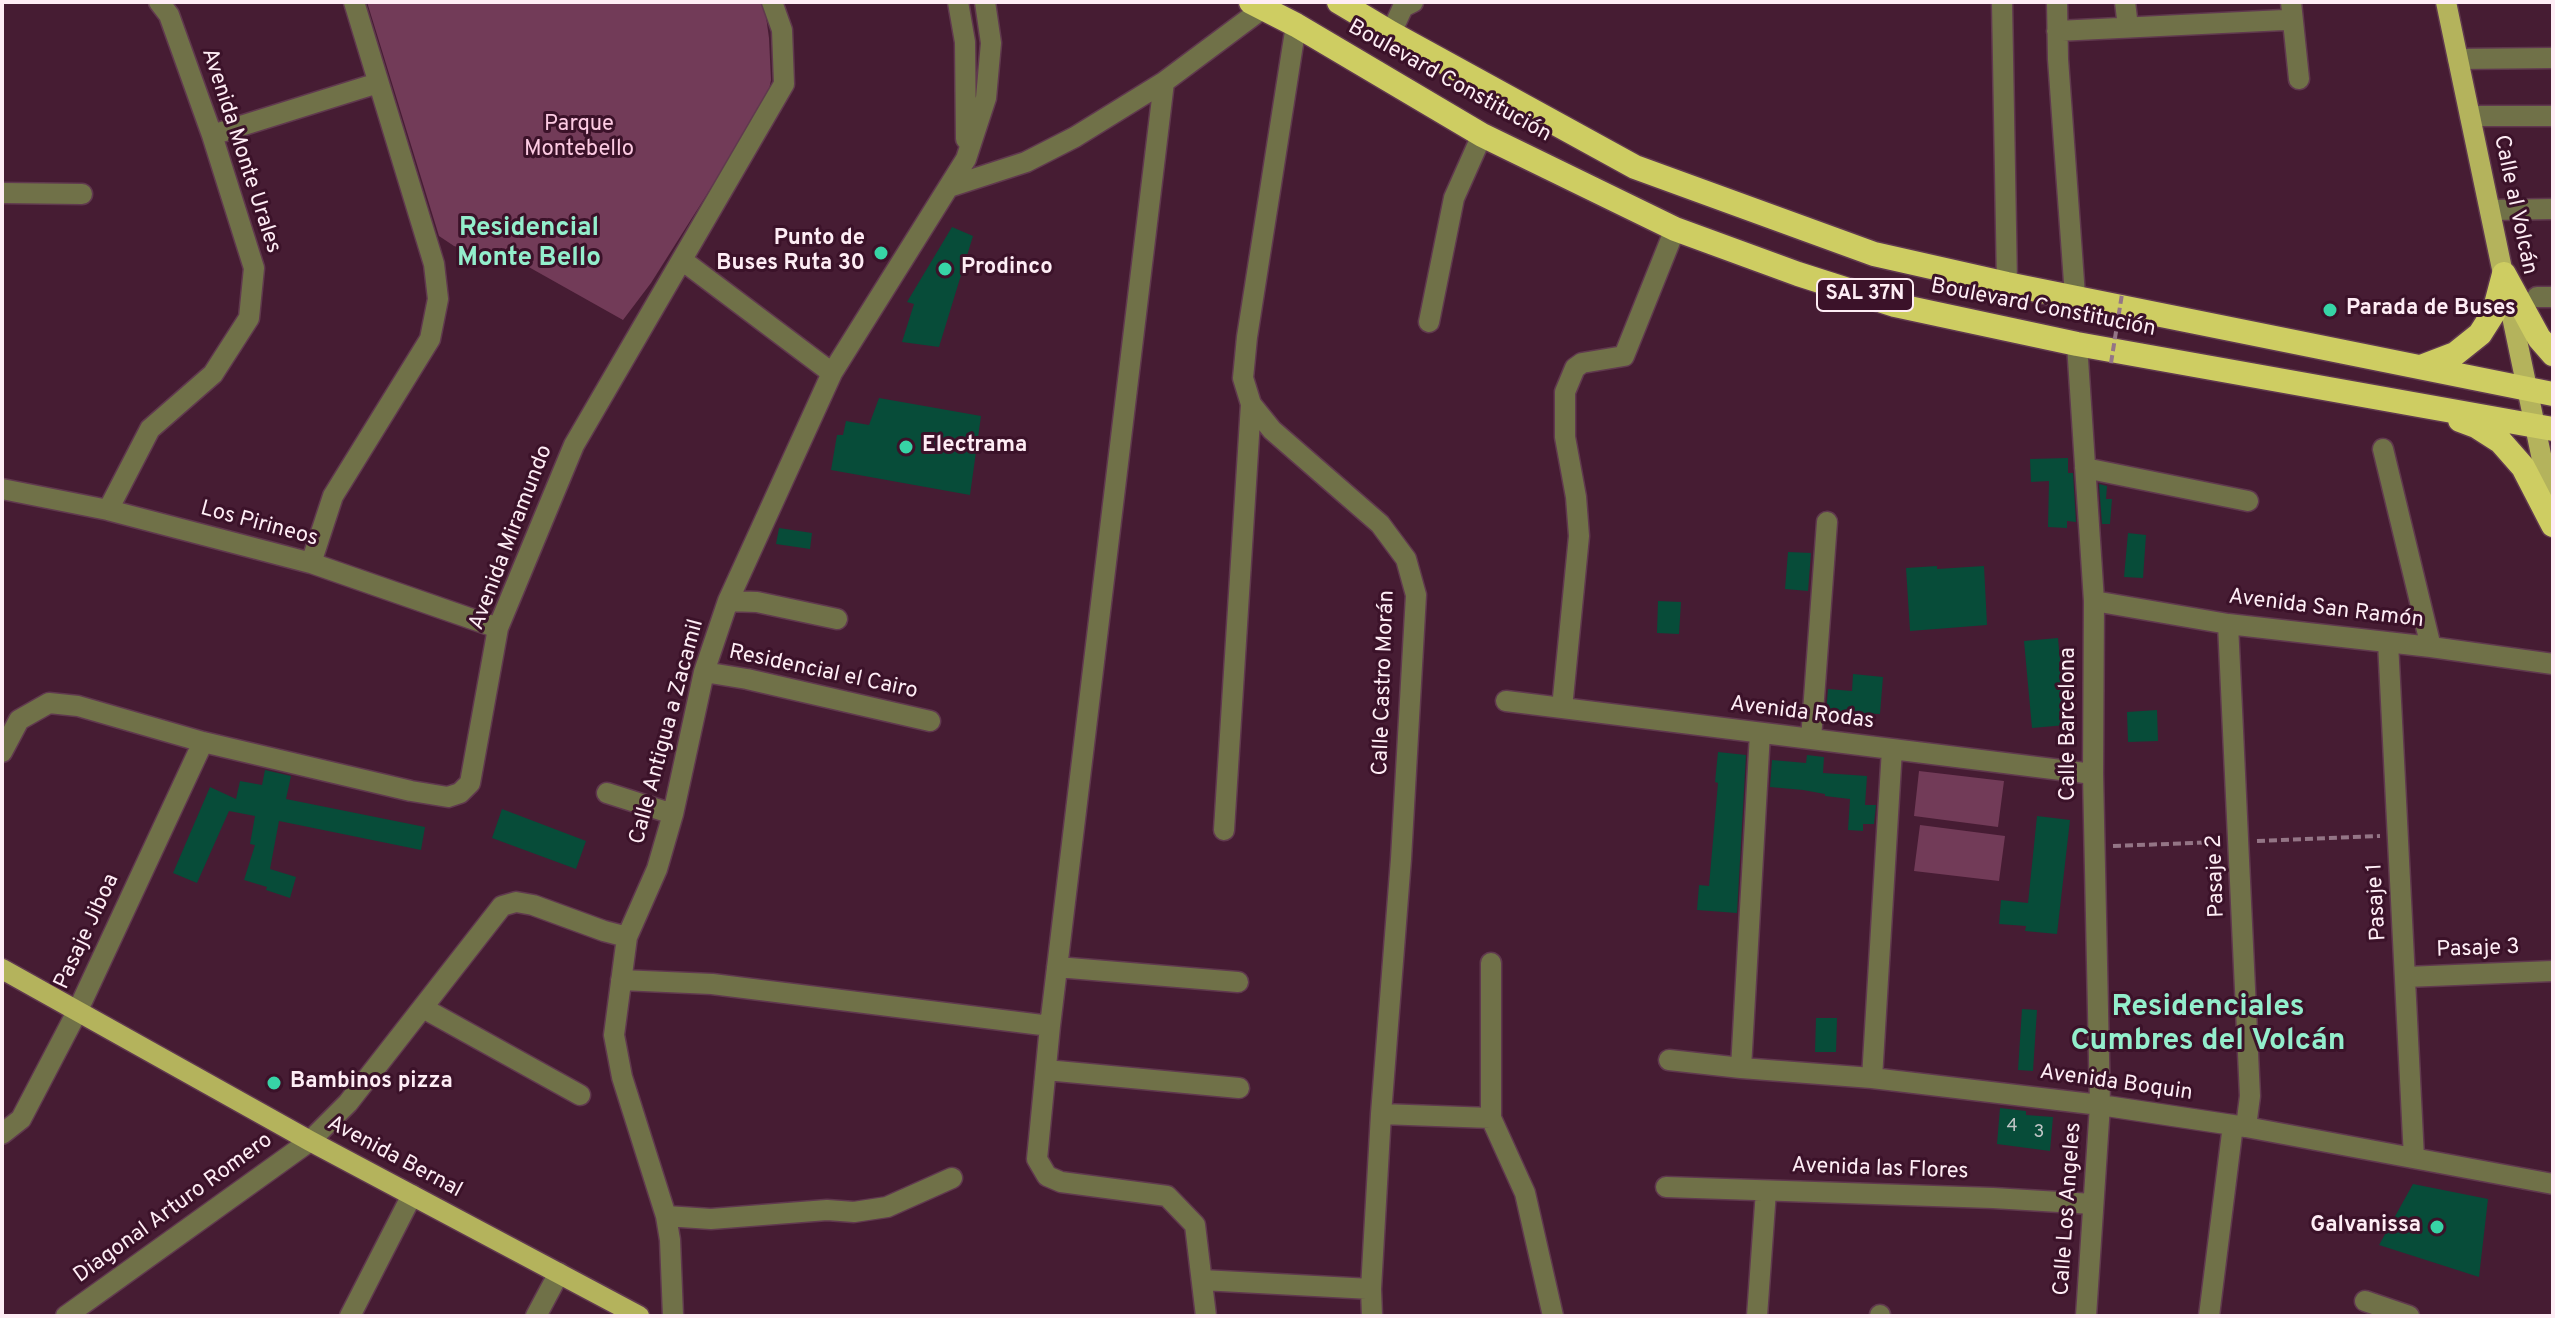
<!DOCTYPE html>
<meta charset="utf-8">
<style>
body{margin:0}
#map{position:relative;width:2555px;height:1318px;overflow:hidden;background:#461c33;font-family:Overpass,sans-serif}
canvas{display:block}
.frame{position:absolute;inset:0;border:4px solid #feedf5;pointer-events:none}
</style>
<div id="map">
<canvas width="2555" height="1318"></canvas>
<div class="frame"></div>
</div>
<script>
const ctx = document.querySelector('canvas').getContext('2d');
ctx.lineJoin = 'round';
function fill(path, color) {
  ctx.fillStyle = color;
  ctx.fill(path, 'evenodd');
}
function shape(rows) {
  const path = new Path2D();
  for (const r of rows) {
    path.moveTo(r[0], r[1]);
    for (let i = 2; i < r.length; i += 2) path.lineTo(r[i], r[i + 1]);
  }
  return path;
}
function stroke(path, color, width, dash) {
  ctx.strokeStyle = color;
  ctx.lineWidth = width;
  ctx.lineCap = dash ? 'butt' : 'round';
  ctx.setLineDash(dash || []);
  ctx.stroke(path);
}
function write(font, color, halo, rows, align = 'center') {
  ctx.font = font + ' Overpass,sans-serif';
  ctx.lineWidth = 6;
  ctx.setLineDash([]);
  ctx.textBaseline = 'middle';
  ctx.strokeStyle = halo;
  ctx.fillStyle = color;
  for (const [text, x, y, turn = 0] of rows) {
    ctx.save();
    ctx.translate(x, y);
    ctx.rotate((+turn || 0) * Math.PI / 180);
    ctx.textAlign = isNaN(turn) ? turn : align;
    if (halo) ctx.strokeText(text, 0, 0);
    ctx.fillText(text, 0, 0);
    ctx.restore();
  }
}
fill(shape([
 [367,2,764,2,769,38,771,80,767,99,651,283,623,320,518,261,503,260,454,246,439,236],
 [1919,771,2004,781,1998,827,1914,816],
 [1920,825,2005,836,1999,881,1914,871]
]), '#723b58');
fill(shape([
 [952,227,973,236,939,347,902,342,914,304,907,302],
 [879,398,981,416,970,495,831,470,837,435,843,435,846,421,869,425],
 [2068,458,2068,473,2073,473,2076,522,2067,521,2067,528,2048,527,2049,481,2031,482,2030,459],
 [2099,484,2107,486,2106,499,2112,499,2110,524,2102,524],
 [779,528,812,533,810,549,776,544],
 [2128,533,2146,535,2143,578,2124,577],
 [1788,552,1811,553,1808,591,1785,589],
 [1937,566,1937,569,1984,566,1987,625,1910,631,1906,568],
 [1658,601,1681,602,1679,634,1657,633],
 [2058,638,2066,725,2032,728,2024,641],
 [1853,674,1883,677,1880,714,1826,712,1828,689,1852,691],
 [2157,710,2158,741,2128,742,2127,712],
 [1718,752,1746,755,1737,913,1697,910,1699,885,1709,886,1718,783,1715,782],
 [1807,755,1824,757,1823,773,1867,776,1865,805,1876,805,1874,824,1863,824,1863,831,1848,830,1850,799,1825,796,1825,794,1803,790,1770,787,1772,760,1806,763],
 [265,770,291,776,286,799,425,827,421,850,279,821,270,869,296,877,290,898,266,890,267,887,244,880,255,845,250,844,255,816,229,811,197,883,173,873,210,787,236,799,240,781,262,785],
 [502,809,586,841,576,869,492,838],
 [2037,816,2070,820,2057,934,2025,931,2026,926,1999,924,2001,900,2028,903],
 [2022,1009,2037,1010,2033,1071,2018,1070],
 [1816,1018,1837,1018,1836,1052,1815,1052],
 [2000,1108,2026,1111,2026,1115,2053,1117,2050,1151,1997,1144],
 [2413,1184,2488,1199,2479,1277,2379,1245]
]), '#074c39');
const minor = shape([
 [958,2,965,42,966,139],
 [2002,2,2007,284],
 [2057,2,2058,59,2075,296],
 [2125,2,2128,27],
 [2291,2,2299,79],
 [1296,25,1247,337,1243,378,1251,404,1272,430,1380,524,1406,559,1416,595,1401,859,1381,1114,1371,1289,1372,1316],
 [2057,31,2284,20,2292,17],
 [1391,33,1403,7,1413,2],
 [2458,59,2553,58],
 [1164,82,1050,1026,1037,1159,1047,1176,1061,1182,1167,1196,1195,1225,1206,1316],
 [2470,116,2553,116],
 [212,135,378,83],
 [949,187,1026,162,1075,137,1164,82,1262,9],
 [2,193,82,194],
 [2490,210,2553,209],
 [682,260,832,373],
 [2537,297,2553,297],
 [1429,322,1454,198,1482,135],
 [2077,344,2094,601,2093,774,2100,1105,2086,1316],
 [2383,449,2431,647],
 [2085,468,2248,501],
 [2,489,108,510,311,563,498,628],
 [108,510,150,429,213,374,249,318,254,268,212,135,169,15,159,2],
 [311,563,333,496,430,339,438,299,434,264,354,2],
 [728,601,757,602,837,619],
 [2094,601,2228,624,2431,647,2553,664],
 [2228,624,2250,1096,2246,1127],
 [2388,642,2414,1158],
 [704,672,747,679,930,721],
 [1506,701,2093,774],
 [1562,708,1579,536,1576,497,1565,437,1565,392,1575,368,1582,363,1624,356,1675,229],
 [1811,739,1827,522],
 [2,752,19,720,49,703,78,706,203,742,411,791,448,797,460,793,470,783,498,628,574,445,784,84,782,30,772,2],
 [607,793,673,814],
 [1224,830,1251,404],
 [1491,963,1491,1118,1525,1193,1553,1316],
 [1057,967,1238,982],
 [2406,977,2553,971],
 [621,980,712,984,1050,1026],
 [423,1008,580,1095],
 [1669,1060,1741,1068,1872,1078,2100,1105,2246,1127,2553,1184],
 [1741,1068,1760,733],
 [1046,1070,1239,1088],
 [1872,1078,1892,749],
 [1381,1114,1491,1118],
 [2,1134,21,1119,78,1010,203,742],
 [1666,1187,1993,1198,2093,1204],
 [666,1216,711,1219,827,1210,854,1212,887,1207,952,1178],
 [1202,1280,1371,1289],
 [2365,1301,2409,1316],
 [66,1316,310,1141,348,1103,502,906,516,902,533,905,604,931,627,937],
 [350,1316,412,1195],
 [536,1316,559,1273],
 [673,1316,670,1240,666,1216,622,1077,614,1035,627,937,657,869,673,814,704,672,728,601,832,373,966,159,986,98,991,43,985,2],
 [1757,1316,1766,1191],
 [1880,1316,1880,1315],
 [2209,1316,2233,1125]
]);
const major = shape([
 [2446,2,2553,512],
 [2,969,310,1141,639,1316]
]);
const highway = shape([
 [1251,2,1296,25,1482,135,1675,229,1798,274,1895,305,2077,344,2553,429],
 [1339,2,1391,33,1635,167,1874,254,2007,284,2553,394],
 [2504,274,2539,338,2553,354],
 [2421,367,2455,354,2480,334,2494,312,2504,274],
 [2460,420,2476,426,2501,442,2523,467,2553,525]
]);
stroke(minor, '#60394e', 23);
stroke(major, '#60394e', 23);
stroke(highway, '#60394e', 27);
stroke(shape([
 [2257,841,2380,836],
 [2113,846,2220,842]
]), '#947586', 4, [8, 4]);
stroke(minor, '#707148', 20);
stroke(major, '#b4b35c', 20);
stroke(highway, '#cecd62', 24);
stroke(shape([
 [2111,363,2122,294]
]), '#947586', 4, [8, 4]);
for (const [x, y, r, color] of [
 [881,253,8,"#37d4a6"],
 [945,269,8,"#37d4a6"],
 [2330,310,8,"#37d4a6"],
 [906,447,8,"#37d4a6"],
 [274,1083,8,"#37d4a6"],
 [2437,1227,8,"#37d4a6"]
]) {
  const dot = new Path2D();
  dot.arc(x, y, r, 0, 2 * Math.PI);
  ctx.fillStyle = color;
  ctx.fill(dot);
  stroke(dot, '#3b1229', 3);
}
write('18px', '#c0c5c6', null, [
 ["4",2012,1127],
 ["3",2039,1133]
]);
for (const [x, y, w] of [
 [1865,295,96]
]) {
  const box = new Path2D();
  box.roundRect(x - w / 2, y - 16, w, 32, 6);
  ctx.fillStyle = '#3b1229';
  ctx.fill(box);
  stroke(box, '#feedf5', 2);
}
write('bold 20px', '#feedf5', null, [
 ["SAL 37N",1865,295]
]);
write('22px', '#feedf5', '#3b1229', [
 ["Boulevard Constitución",1449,82,29],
 ["Avenida Monte Urales",240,151,72],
 ["Calle al Volcán",2514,205,78],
 ["Boulevard Constitución",2043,309,11],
 ["Los Pirineos",259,525,15],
 ["Avenida Miramundo",512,538,-69],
 ["Avenida San Ramón",2326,610,7],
 ["Residencial el Cairo",823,673,12],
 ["Calle Castro Morán",1385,683,-88],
 ["Avenida Rodas",1802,714,7],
 ["Calle Barcelona",2070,724,-90],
 ["Calle Antigua a Zacamil",668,732,-75],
 ["Pasaje 2",2217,876,-92],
 ["Pasaje 1",2378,902,-93],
 ["Pasaje Jiboa",88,932,-65],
 ["Pasaje 3",2478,950,-2],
 ["Avenida Boquin",2116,1084,8],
 ["Avenida Bernal",394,1158,28],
 ["Avenida las Flores",1880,1170,2],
 ["Diagonal Arturo Romero",174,1209,-36],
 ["Calle Los Angeles",2069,1209,-86]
]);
write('22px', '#fdcbe3', '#3b1229', [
 ["Parque",579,126],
 ["Montebello",579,151]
]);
write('bold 22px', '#feedf5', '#3b1229', [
 ["Punto de",865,240,"right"],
 ["Buses Ruta 30",865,265,"right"],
 ["Prodinco",961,269],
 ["Parada de Buses",2346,310],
 ["Electrama",922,447],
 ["Bambinos pizza",290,1083],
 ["Galvanissa",2421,1227,"right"]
], 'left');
write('bold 26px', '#93eecc', '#3b1229', [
 ["Residencial",529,230],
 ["Monte Bello",529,260]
]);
write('bold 30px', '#93eecc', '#3b1229', [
 ["Residenciales",2208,1009],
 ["Cumbres del Volcán",2208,1043]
]);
</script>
